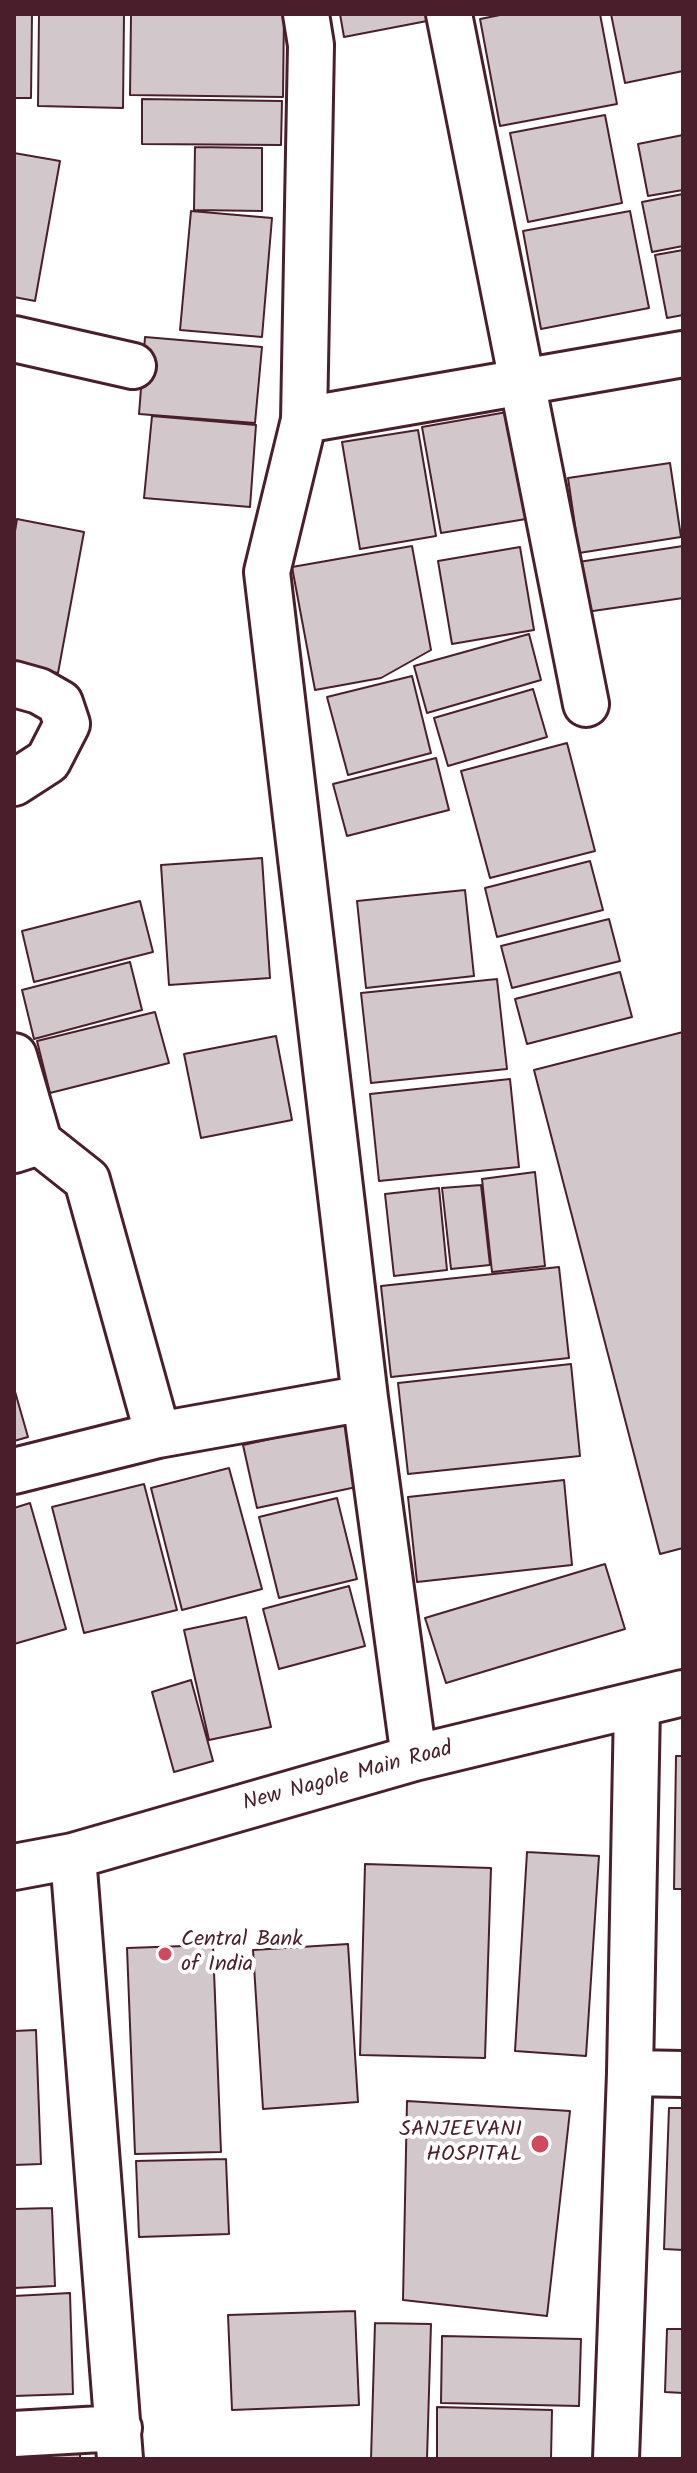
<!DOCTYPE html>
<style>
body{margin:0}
#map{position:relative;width:697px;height:2473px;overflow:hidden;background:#fff;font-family:Kalam,sans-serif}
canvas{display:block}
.frame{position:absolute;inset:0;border:16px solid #4a1f2b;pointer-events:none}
</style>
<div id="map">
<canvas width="697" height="2473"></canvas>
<div class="frame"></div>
</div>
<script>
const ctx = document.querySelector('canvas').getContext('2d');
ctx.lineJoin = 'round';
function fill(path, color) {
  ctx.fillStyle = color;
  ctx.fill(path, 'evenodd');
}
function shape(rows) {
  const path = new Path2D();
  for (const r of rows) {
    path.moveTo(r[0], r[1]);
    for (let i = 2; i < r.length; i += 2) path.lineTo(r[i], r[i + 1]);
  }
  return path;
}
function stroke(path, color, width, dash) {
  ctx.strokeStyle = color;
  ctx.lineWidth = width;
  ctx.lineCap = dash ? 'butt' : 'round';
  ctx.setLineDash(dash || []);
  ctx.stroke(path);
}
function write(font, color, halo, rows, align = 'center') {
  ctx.font = font + ' Kalam,sans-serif';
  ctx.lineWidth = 8;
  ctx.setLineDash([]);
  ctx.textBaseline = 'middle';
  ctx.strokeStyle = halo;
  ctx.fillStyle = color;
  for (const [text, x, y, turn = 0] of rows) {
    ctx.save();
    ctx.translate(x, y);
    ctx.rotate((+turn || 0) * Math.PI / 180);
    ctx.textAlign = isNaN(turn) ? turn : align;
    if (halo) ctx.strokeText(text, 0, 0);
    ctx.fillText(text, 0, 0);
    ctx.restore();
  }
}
const building = shape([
 [14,14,32,14,31,98,14,98,14,14],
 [39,14,124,14,123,108,38,106,39,14],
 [131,14,284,14,283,97,130,95,131,14],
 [340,14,426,14,427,21,344,37,340,14],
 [505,14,600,14,617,104,500,126,480,19,505,14],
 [611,14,683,14,683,71,625,83,611,14],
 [142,99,282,101,281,145,142,144,142,99],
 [605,115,622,203,528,222,510,133,605,115],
 [683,135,683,190,648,196,638,144,683,135],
 [195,147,262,148,262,211,194,210,195,147],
 [14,153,60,161,35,301,14,297,14,153],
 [683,194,683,246,652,252,642,202,683,194],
 [191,211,272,218,262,337,180,330,191,211],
 [630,211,649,308,541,329,523,231,630,211],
 [683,250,683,315,667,318,655,255,683,250],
 [145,337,262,347,255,423,139,414,145,337],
 [507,412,526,519,441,533,422,427,507,412],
 [152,416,256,425,250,507,144,498,152,416],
 [418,430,436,536,360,549,342,442,418,430],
 [670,463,681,537,579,553,568,478,670,463],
 [17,519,84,532,58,673,14,666,14,537,17,519],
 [412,546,431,650,381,678,315,690,292,567,412,546],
 [683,546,683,598,579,613,572,563,683,546],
 [520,547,534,630,452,644,438,561,520,547],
 [529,634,541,680,427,713,414,666,529,634],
 [412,676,431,753,348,775,327,697,412,676],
 [533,689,547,737,448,766,434,718,533,689],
 [567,743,595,851,490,878,461,771,567,743],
 [436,758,449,810,347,836,333,784,436,758],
 [262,858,270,978,169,985,161,865,262,858],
 [590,861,603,910,497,937,485,888,590,861],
 [465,890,474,976,366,988,357,901,465,890],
 [140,901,153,952,34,982,22,931,140,901],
 [609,919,620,961,512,988,501,946,609,919],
 [130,962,142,1010,34,1039,22,990,130,962],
 [620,972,632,1017,527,1044,515,999,620,972],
 [497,979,507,1069,371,1083,361,993,497,979],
 [155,1012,169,1063,50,1093,37,1041,155,1012],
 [683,1032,683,1548,660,1554,534,1070,683,1032],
 [276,1036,292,1120,201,1138,184,1054,276,1036],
 [510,1079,519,1167,379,1181,370,1094,510,1079],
 [535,1172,545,1266,492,1272,482,1179,535,1172],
 [481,1185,490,1265,451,1269,442,1188,481,1185],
 [439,1188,447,1270,394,1276,385,1194,439,1188],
 [559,1267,569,1358,391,1377,381,1286,559,1267],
 [571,1364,580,1456,408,1474,398,1383,571,1364],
 [14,1388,28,1437,14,1441,14,1388],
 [352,1421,366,1485,257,1508,243,1445,352,1421],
 [229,1468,262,1589,182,1610,151,1488,229,1468],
 [564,1480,572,1565,417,1582,408,1497,564,1480],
 [144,1484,177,1610,84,1633,52,1507,144,1484],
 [337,1498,357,1579,279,1598,259,1517,337,1498],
 [30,1503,66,1629,14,1644,14,1508,30,1503],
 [605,1564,625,1629,446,1683,425,1618,605,1564],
 [349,1586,365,1646,279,1669,263,1609,349,1586],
 [246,1617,271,1727,209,1740,184,1630,246,1617],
 [191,1680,213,1761,174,1772,152,1692,191,1680],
 [676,1756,683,1756,683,1889,674,1889,676,1756],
 [527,1852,599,1856,586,2056,515,2051,527,1852],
 [365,1864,491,1868,485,2058,360,2055,365,1864],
 [348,1944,358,2102,263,2109,253,1950,348,1944],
 [213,1945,221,2152,135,2154,127,1948,213,1945],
 [36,2030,41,2164,14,2165,14,2031,36,2030],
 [407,2101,570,2111,547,2316,403,2300,407,2101],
 [669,2108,683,2108,683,2250,664,2249,669,2108],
 [226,2159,229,2234,139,2237,136,2161,226,2159],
 [52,2208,55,2286,14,2288,14,2209,52,2208],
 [70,2293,73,2394,14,2396,14,2296,70,2293],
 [355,2311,359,2405,232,2410,228,2315,355,2311],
 [375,2323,431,2324,427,2459,371,2459,375,2323],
 [667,2329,683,2329,683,2393,665,2392,667,2329],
 [442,2336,581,2339,579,2406,441,2403,442,2336],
 [437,2407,552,2410,551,2459,437,2459,437,2407],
 [80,2452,80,2459,14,2459,14,2457,80,2452]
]);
fill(building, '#d2c7cb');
stroke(building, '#4a1f2b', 2);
const minor = shape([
 [306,14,311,45,304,420,267,572,365,1398,414,1758],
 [449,14,586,704],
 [14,339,133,366],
 [304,420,683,354],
 [14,684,39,691,60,703,67,724,48,761,14,783],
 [14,1056,39,1142],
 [14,1150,39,1142,87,1180,158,1435],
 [14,1471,158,1435,365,1398],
 [73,1856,120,2459],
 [14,1867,73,1856,414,1758,683,1693],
 [630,2073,683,2074],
 [14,2434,119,2428],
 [616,2459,630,2073,637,1706]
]);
stroke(minor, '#4a1f2b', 50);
stroke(minor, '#fff', 44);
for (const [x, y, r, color] of [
 [165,1954,8,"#d1495b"],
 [540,2144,10,"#d1495b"]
]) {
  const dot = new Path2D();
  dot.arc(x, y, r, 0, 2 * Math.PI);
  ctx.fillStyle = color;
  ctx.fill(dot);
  stroke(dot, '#fff', 3);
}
write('22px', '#4a1f2b', '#fff', [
 ["New Nagole Main Road",348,1778,-15]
]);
write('22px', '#4a1f2b', '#fff', [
 ["Central Bank",181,1941],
 ["of India",181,1966],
 ["SANJEEVANI",522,2131,"right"],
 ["HOSPITAL",522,2156,"right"]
], 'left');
</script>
